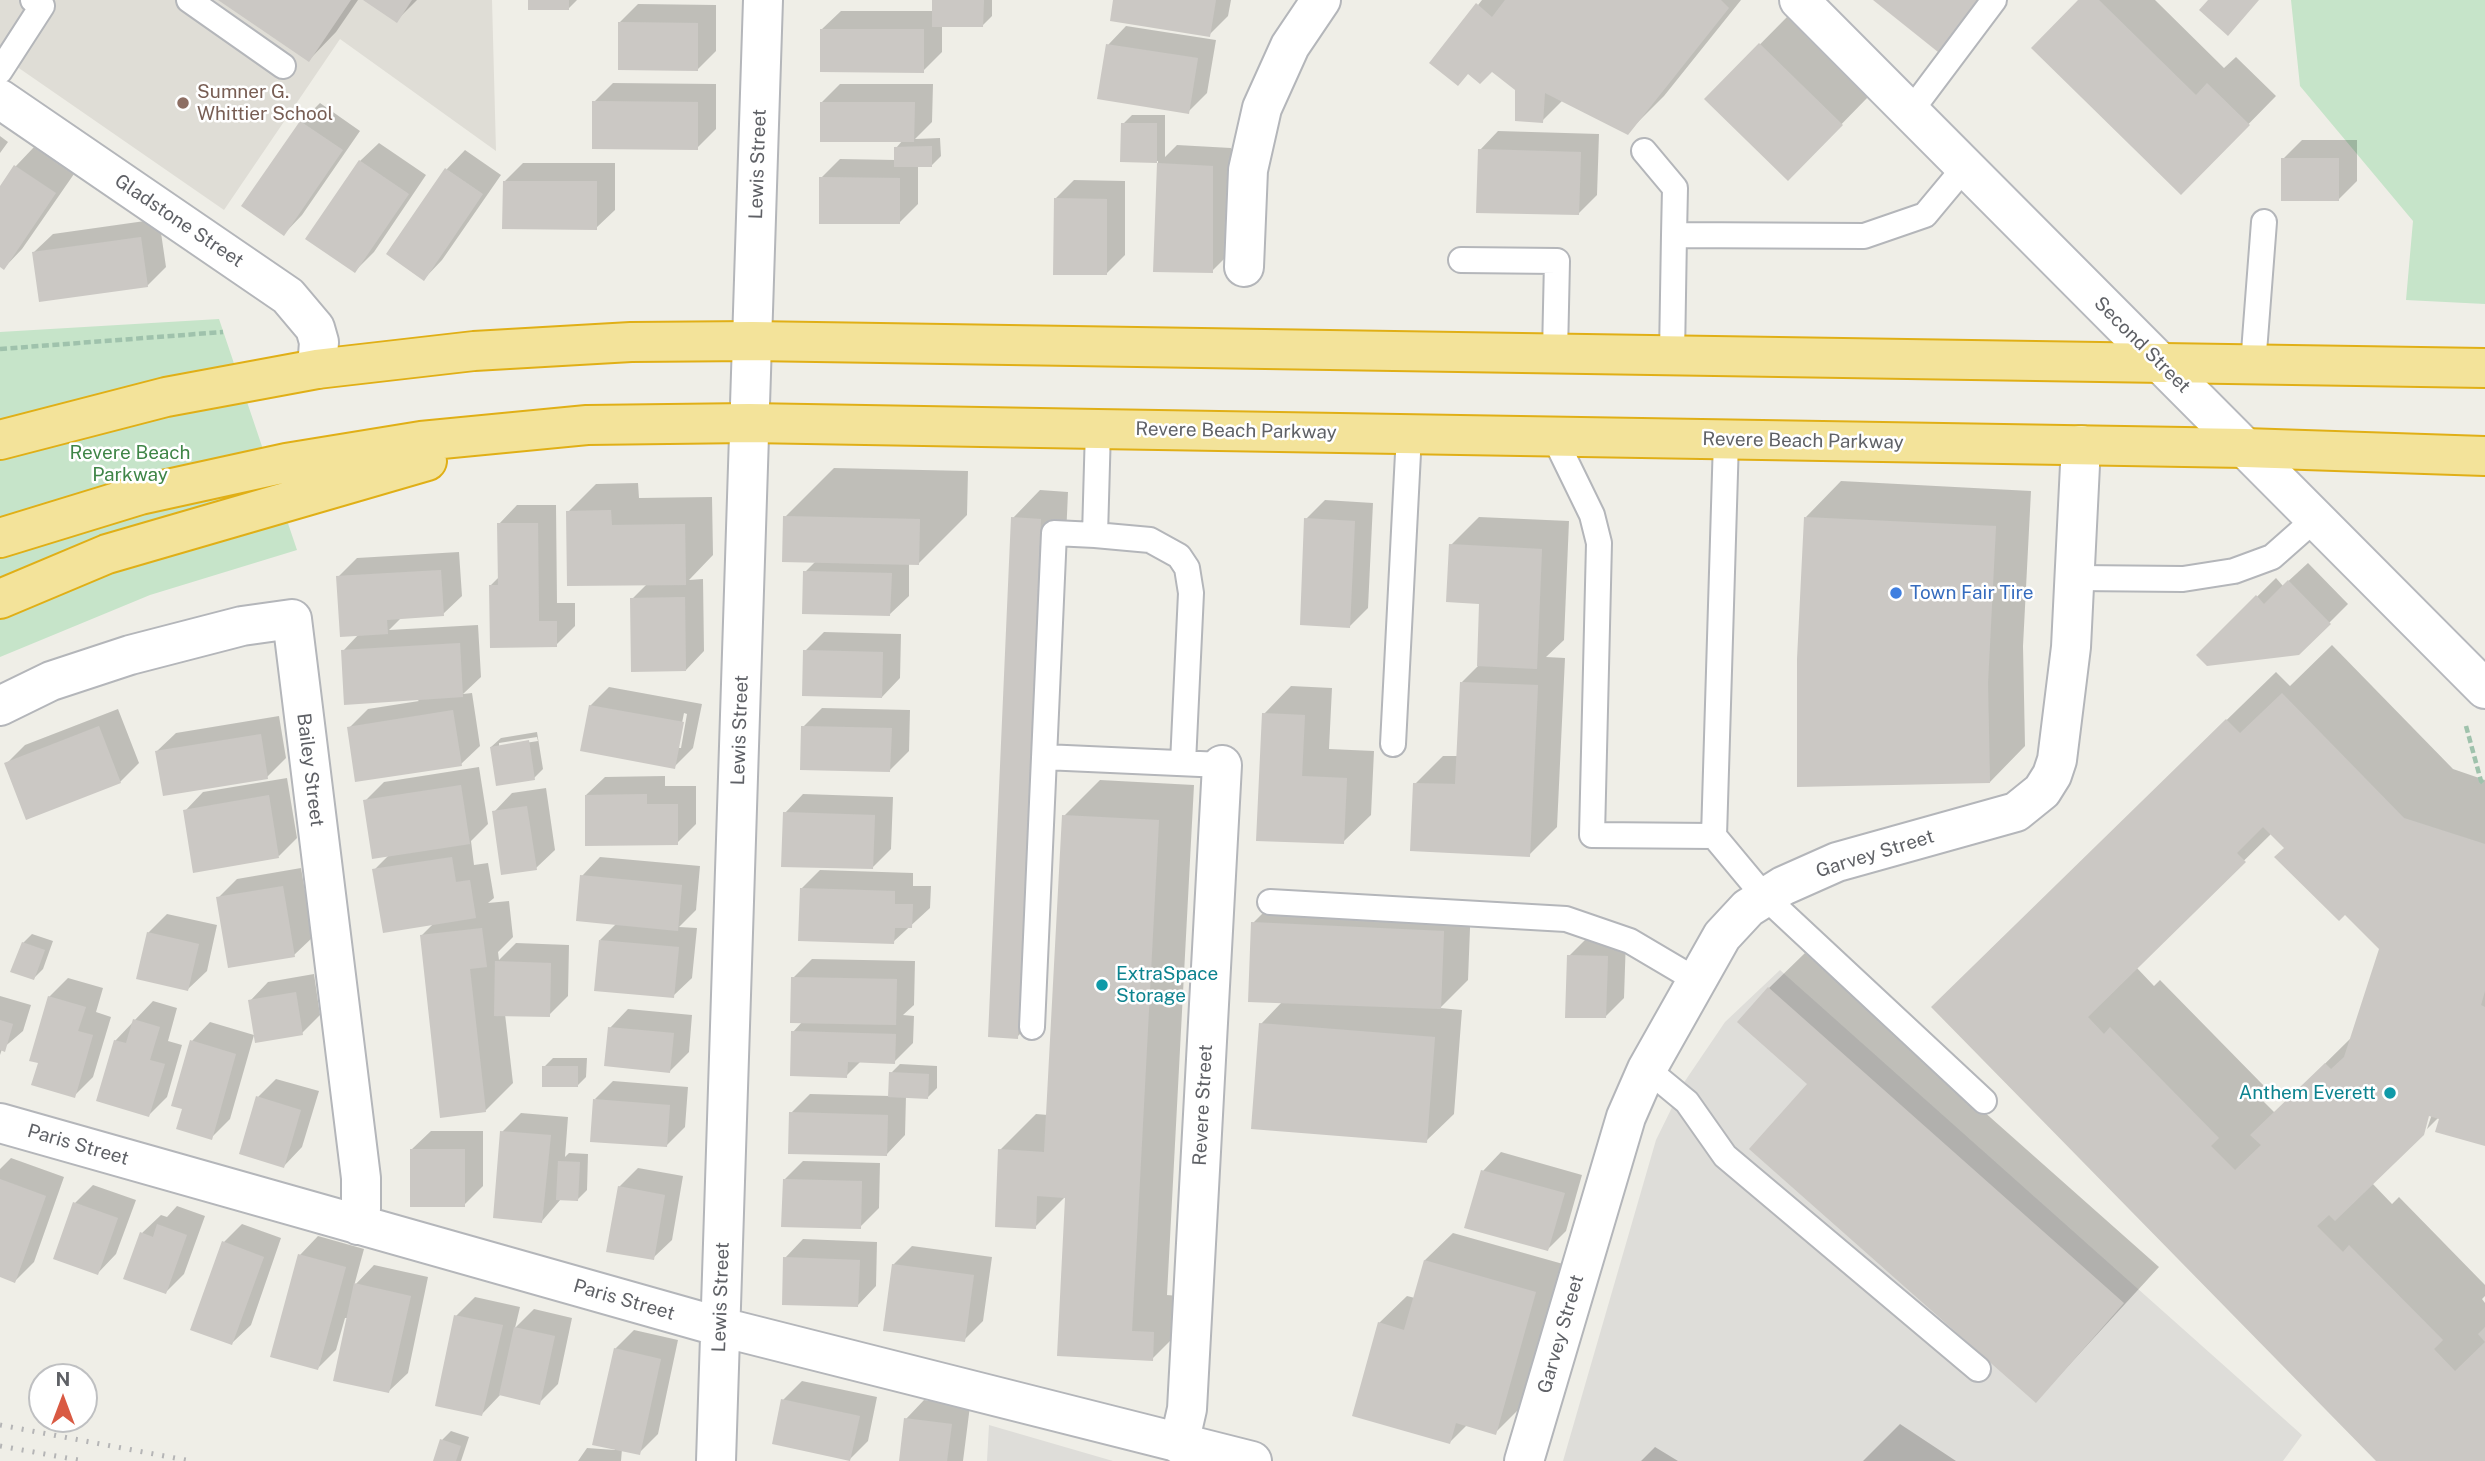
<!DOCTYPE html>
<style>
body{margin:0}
#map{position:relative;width:2485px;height:1461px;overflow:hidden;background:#efeee7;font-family:"Public Sans",sans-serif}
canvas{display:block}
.north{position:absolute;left:28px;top:1363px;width:70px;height:70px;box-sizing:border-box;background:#fff;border:2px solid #bfc0c2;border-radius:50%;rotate:0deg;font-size:19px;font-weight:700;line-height:28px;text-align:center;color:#5f6166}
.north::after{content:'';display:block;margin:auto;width:24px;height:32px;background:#d95a43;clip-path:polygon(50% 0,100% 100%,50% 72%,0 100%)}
</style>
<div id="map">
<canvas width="2485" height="1461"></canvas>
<div class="north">N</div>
</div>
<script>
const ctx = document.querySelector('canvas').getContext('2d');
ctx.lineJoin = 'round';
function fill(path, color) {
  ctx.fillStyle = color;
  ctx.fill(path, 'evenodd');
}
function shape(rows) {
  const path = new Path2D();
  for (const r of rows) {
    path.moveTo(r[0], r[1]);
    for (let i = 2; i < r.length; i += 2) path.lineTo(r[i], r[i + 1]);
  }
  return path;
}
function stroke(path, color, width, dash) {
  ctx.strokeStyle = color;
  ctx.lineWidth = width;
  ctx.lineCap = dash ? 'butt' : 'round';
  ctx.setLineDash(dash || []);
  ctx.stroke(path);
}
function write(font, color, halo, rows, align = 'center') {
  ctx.font = font + ' "Public Sans",sans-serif';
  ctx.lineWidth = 5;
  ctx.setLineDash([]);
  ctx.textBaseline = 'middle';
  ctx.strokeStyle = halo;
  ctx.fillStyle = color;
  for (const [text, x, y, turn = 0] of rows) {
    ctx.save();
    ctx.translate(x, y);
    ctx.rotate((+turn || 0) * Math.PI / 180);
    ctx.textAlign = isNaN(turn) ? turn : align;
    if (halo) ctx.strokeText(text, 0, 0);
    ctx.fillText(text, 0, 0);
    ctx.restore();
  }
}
fill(shape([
 [1780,970,2302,1435,2283,1461,1563,1461,1656,1140,1685,1081,1725,1022],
 [989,1425,1113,1461,987,1461]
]), '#deddd9');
fill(shape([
 [0,0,492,0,496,151,340,39,224,210,0,55]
]), '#dfddd6');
fill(shape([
 [2291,0,2485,0,2485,304,2406,300,2413,221,2300,86],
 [219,319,297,550,150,595,0,657,0,332]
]), '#c6e4c9');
fill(shape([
 [221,0,358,0,336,32,309,60],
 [366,0,417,0,396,21],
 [530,0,577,0,568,9],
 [934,0,992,0,992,16,983,25,942,25,942,52,923,71,822,29,841,11,934,11],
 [1115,0,1231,0,1228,16,1209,35],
 [1482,0,1741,0,1664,96,1628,132,1563,100,1542,121,1517,89,1478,5],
 [2081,0,2155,0,2224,68,2236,57,2276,96,2181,193],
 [638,4,716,5,716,51,698,69,619,23],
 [1788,16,1869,96,1788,179,1706,99],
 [1126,26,1216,40,1207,93,1188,112,1108,45],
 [613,83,716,84,716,129,697,148,594,102],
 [840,84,933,84,932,122,915,139,940,138,941,156,932,165,918,165,918,204,899,223,821,178,840,159,896,160,896,148,903,140,821,103],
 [320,103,360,131,302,215,284,234,244,206,301,122],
 [1132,115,1165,115,1165,157,1177,145,1231,148,1231,252,1212,271,1155,270,1158,161,1122,161,1123,124],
 [1498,131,1599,134,1597,195,1578,214,1480,150],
 [0,136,8,142,0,153],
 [2302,140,2357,140,2357,181,2338,200,2283,159],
 [379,143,426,175,374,252,355,271,360,161],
 [34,147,74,174,22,249,4,268,0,265,0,189,16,166],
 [465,150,501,175,442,260,424,279,447,169],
 [523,163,615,163,615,210,596,228,504,182],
 [1074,180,1125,181,1125,255,1106,274,1055,199],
 [159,219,166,267,147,286,34,252,53,234],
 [834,468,968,471,967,515,918,564,909,563,909,596,890,614,805,572,816,561,785,517],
 [1841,481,2031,491,2023,646,2025,746,1990,782,1806,517],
 [638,483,639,498,712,497,713,555,689,580,703,579,704,651,686,670,632,599,647,584,568,512,596,484],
 [1040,490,1068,492,1045,1009,1017,1037,1013,518],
 [1325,500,1373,503,1368,608,1350,626,1306,519],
 [517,505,556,505,557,603,575,603,575,626,556,645,490,586,500,576,499,524],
 [1479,517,1569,521,1564,640,1546,657,1565,658,1557,827,1529,855,1415,784,1443,756,1458,756,1462,682,1479,665,1481,602,1451,545],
 [459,552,462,596,443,614,402,617,389,630,478,625,481,677,463,694,472,693,480,746,461,764,349,728,368,709,419,701,343,651,359,634,338,577,357,558],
 [2308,563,2348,604,2298,654,2198,655,2276,578,2283,586],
 [824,632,901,634,900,678,882,697,805,651],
 [2332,645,2453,769,2485,780,2485,1144,2442,1114,2427,1129,2434,1108,2372,1183,2392,1204,2399,1197,2485,1285,2485,1296,2482,1299,2485,1303,2485,1461,2378,1461,1982,958,2276,672,2290,686],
 [2272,833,2381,949,2352,1037,2275,1113,2258,1096,2266,1088,2160,980,2154,986,2136,967],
 [1291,686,1332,688,1329,749,1374,751,1371,815,1343,842,1258,839,1264,714],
 [609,687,702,704,693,748,674,767,590,706],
 [684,713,687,714,681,748,677,748],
 [822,708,910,710,909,751,890,770,803,727],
 [118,709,139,763,120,782,6,764,25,745],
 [279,716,286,758,267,777,157,751,176,733],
 [537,732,543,769,534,778,491,747,501,738],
 [537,737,538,741,499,747,499,743],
 [479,767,488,824,471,841,474,865,488,863,494,898,488,903,509,901,513,937,498,952,499,960,516,943,569,945,568,996,549,1015,505,1014,513,1083,485,1111,422,935,434,923,374,870,389,855,365,801,384,782],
 [665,776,665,786,696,786,696,824,677,843,586,795,605,777],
 [287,778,297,838,279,856,185,811,203,792],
 [1100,780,1194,785,1167,1295,1190,1297,1188,1323,1152,1359,1059,1354,1067,1195,1035,1227,1000,1150,1036,1114,1048,1115,1064,816],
 [546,788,555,850,536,868,494,812,512,793],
 [803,794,893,797,891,849,873,867,785,813],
 [600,857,700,866,696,910,679,927,697,928,692,978,673,996,600,940,617,923,582,876],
 [301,868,313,937,294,955,218,898,237,879],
 [820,870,913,873,913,886,931,886,930,908,893,942,801,889],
 [1281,895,1471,903,1468,980,1440,1008,1462,1010,1454,1114,1426,1141,1261,1024,1283,1001,1253,923],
 [167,914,217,925,207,971,188,989,148,933],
 [32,934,53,941,43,969,34,978,23,943],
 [1588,937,1626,938,1624,998,1605,1017,1569,956],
 [1805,953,2159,1267,2036,1401,1809,1084,1769,988],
 [812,959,915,961,914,1005,903,1015,914,1016,913,1043,894,1062,861,1061,846,1076,793,1032,803,1021,793,978],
 [314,974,320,1015,302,1033,250,1001,268,982],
 [68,978,103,988,96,1012,111,1017,93,1077,74,1096,40,1062,49,997],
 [0,996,31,1005,23,1031,2,1049,0,1055],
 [153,1001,177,1008,168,1041,182,1045,167,1097,149,1115,115,1041],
 [628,1009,692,1015,689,1052,670,1071,610,1028],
 [210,1022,254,1035,230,1119,211,1138,184,1108,192,1041],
 [553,1058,587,1058,586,1077,577,1086,544,1067],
 [900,1064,937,1066,937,1088,928,1097,906,1096,905,1135,887,1154,791,1113,810,1094,890,1096,891,1073],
 [276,1079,319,1091,302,1147,284,1166,258,1097],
 [613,1081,688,1087,685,1127,666,1146,595,1099],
 [521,1113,568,1117,565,1157,569,1153,588,1154,587,1190,578,1199,561,1199,542,1221,502,1132],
 [431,1131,483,1131,483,1186,464,1205,412,1149],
 [1501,1152,1582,1175,1566,1231,1548,1249,1483,1171],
 [11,1158,64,1177,34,1262,15,1281,0,1275,0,1169],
 [803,1161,880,1163,879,1208,860,1227,784,1180],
 [638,1168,683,1176,672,1240,653,1258,619,1187],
 [93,1185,136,1200,116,1254,98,1273,75,1203],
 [177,1206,205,1216,184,1274,166,1292,142,1233,161,1215,167,1217],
 [242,1224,281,1238,251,1325,232,1343,224,1242],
 [1453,1233,1563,1264,1523,1405,1495,1433,1467,1425,1450,1442,1379,1323,1407,1296,1415,1298,1425,1260],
 [318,1236,364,1249,354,1286,374,1265,428,1277,408,1373,389,1391,348,1318,345,1318,336,1350,318,1368,300,1255],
 [803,1239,877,1242,876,1286,858,1305,785,1258],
 [912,1246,992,1257,983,1321,964,1340,893,1265],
 [475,1297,520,1307,515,1328,534,1309,572,1318,558,1384,539,1403,501,1394,482,1414,456,1316],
 [634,1330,678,1340,658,1434,639,1453,622,1449,621,1461,578,1461,587,1448,615,1450,615,1349],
 [802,1381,877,1397,868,1441,849,1460,783,1400],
 [924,1400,970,1406,963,1461,900,1461,906,1419],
 [1900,1424,1956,1461,1863,1461],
 [451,1431,469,1437,461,1461,434,1461,442,1440],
 [1655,1447,1678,1461,1641,1461]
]), '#0003');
fill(shape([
 [218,0,351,0,309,62],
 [363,0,412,0,397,23],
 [528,0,569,0,569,10,528,10],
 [932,0,984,0,983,27,932,27],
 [1113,0,1216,0,1210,37,1110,21],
 [1505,0,1721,0,1729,8,1628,135,1545,93,1543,123,1515,121,1515,90,1492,72,1480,84,1468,74,1458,86,1429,63,1476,3,1492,17],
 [1873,0,1980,0,1938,52],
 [2078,0,2099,0,2196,95,2207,83,2250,125,2181,195,2031,48],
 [2208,0,2259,0,2228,36,2199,10],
 [618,22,698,23,698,71,618,70],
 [820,29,924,29,924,73,820,72],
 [1759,43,1843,125,1788,181,1704,99],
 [1106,44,1198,58,1189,114,1097,99],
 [592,101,698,102,698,150,592,149],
 [820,102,915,102,914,142,820,142],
 [300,121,343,150,284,236,241,206],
 [1121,123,1157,123,1157,163,1213,166,1213,273,1153,272,1157,163,1120,162],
 [932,146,932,167,894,167,894,147],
 [1478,149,1581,152,1579,215,1476,213],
 [2281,158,2339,158,2339,201,2281,201],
 [359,160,409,194,355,273,305,239],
 [14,165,56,193,4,270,0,267,0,186],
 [445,168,483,194,424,281,386,254],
 [819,177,900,178,900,224,819,224],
 [503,181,597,181,597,230,502,229],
 [1054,198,1107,199,1107,275,1053,275],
 [141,237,148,287,39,302,32,252],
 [611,510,612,525,685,524,686,585,567,586,566,511],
 [783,516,920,519,919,565,782,562],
 [1011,517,1041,519,1018,1039,988,1037],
 [1804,517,1996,526,1988,683,1990,783,1797,787,1797,659],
 [1304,518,1355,521,1350,628,1300,625],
 [497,523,538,523,539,621,557,621,557,647,490,648,489,585,498,585],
 [1449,544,1542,549,1537,669,1477,666,1479,604,1446,602],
 [441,570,444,616,387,620,388,634,340,637,336,576],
 [803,571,892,573,890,616,802,614],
 [2288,580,2331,624,2299,655,2207,666,2196,655,2256,595,2264,604],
 [685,597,686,671,631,672,630,598],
 [460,643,463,697,344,705,341,650],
 [803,650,883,652,882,698,802,696],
 [1460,682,1538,685,1530,857,1410,851,1413,783,1455,784],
 [2282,693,2404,818,2485,844,2485,991,2481,1005,2485,1007,2485,1146,2435,1132,2439,1119,2429,1116,2424,1135,2335,1221,2329,1215,2317,1226,2343,1252,2349,1245,2443,1340,2434,1349,2455,1371,2485,1342,2478,1334,2485,1327,2485,1461,2376,1461,1931,1007,2226,719,2240,733],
 [2263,827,2284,848,2274,857,2339,921,2345,915,2379,949,2344,1057,2331,1069,2325,1063,2250,1135,2261,1145,2235,1170,2211,1146,2219,1138,2110,1027,2104,1034,2088,1017,2246,862,2237,853],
 [589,705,684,722,675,769,580,751],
 [453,710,462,766,355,782,347,727],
 [1262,713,1305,715,1302,776,1347,778,1344,844,1256,841],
 [99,726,121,783,26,820,4,763],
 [801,726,892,728,890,772,800,770],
 [261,734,268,779,163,796,155,751],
 [529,740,535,780,496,786,490,747],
 [461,785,470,844,372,859,363,800],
 [647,794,647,804,678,804,678,845,585,846,585,795],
 [269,795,279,858,193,873,183,810],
 [527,806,537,870,501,875,492,811],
 [783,812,875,815,873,869,781,867],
 [1062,815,1159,820,1132,1331,1154,1332,1153,1361,1057,1356,1065,1198,1037,1196,1036,1229,995,1227,998,1149,1044,1152],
 [452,857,456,882,470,880,476,918,383,933,372,869],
 [580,875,682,885,678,931,576,921],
 [283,886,295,957,228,968,216,897],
 [800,888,895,891,895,904,913,904,912,928,895,928,894,944,798,941],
 [1251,922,1444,931,1441,1009,1248,1002],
 [482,928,487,967,470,969,486,1112,440,1118,420,935],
 [147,932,199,944,188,991,136,979],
 [599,940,679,947,674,998,594,991],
 [22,942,45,950,34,980,10,972],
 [1567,955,1608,956,1606,1018,1565,1018],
 [495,961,551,963,550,1017,494,1016],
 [791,977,897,979,896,1025,790,1023],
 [1768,987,2124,1303,2036,1403,1749,1149,1807,1084,1737,1022],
 [296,992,303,1035,255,1043,248,1000],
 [48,996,86,1007,78,1031,93,1035,75,1098,31,1085,38,1063,29,1061],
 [133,1019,160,1027,150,1060,165,1064,149,1117,96,1101,114,1040,126,1043],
 [0,1020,13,1024,5,1052,0,1050],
 [1259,1023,1435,1037,1427,1143,1251,1129],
 [608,1027,674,1033,670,1073,604,1066],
 [791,1031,896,1034,895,1064,848,1062,847,1078,790,1076],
 [190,1040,236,1054,212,1140,176,1129,182,1109,171,1106],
 [542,1066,578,1066,578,1087,542,1087],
 [889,1072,929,1074,928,1099,888,1097],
 [256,1096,301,1110,284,1168,239,1154],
 [593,1099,670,1105,667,1147,590,1142],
 [789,1112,888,1115,887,1156,788,1154],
 [500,1131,551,1135,542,1223,493,1218],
 [410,1149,465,1149,465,1207,410,1207],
 [558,1161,580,1162,578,1201,556,1200],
 [1481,1170,1565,1193,1548,1251,1464,1228],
 [0,1179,46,1196,15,1283,0,1277],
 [783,1179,862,1181,861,1229,781,1227],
 [618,1186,665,1195,654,1260,606,1252],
 [73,1202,118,1218,98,1275,53,1259],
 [157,1224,187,1235,166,1294,123,1279,140,1232,153,1237],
 [222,1241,264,1257,232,1345,190,1330],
 [298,1254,346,1267,318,1370,270,1357],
 [783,1257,860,1260,858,1307,782,1305],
 [1424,1260,1536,1292,1496,1435,1456,1423,1450,1444,1352,1416,1378,1322,1404,1330],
 [892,1264,974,1275,965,1342,883,1331],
 [354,1283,411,1296,389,1393,333,1381],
 [454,1315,503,1325,482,1416,435,1406],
 [514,1327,555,1336,540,1405,499,1395],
 [614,1348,661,1359,640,1455,592,1445],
 [781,1399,860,1416,850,1461,772,1444],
 [904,1418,952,1424,947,1461,899,1461],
 [440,1439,461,1446,456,1461,433,1461]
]), '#cbc8c4');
const lane = shape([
 [189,0,283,66],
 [0,71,42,6,33,0],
 [1910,112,1994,0],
 [1644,151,1675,188,1674,235,1864,236,1925,215,1965,167],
 [1461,260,1557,261,1555,353],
 [1672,355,1674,235],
 [2253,365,2264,222],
 [1554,437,1592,515,1599,543,1592,835,1714,836],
 [1726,440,1714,836,1764,896,1984,1101],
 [1095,535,1150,540,1179,556,1187,568,1191,593,1183,763],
 [2077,578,2183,579,2234,571,2272,557,2315,519],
 [1393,744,1409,434],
 [1044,757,1222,765],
 [1270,902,1566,919,1630,941,1696,980],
 [1032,1027,1054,533,1095,535,1098,429],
 [1647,1069,1687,1102,1725,1156,1978,1369]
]);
const street = shape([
 [0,99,288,296,315,328,319,342,317,369],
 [1244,267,1248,170,1262,108,1290,46,1321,0],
 [0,706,51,681,130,655,242,626,292,619,361,1178,361,1209,358,1225],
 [0,1123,721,1327,1252,1461],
 [1179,1444,1187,1409,1222,765],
 [716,1461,763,0],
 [1524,1461,1626,1117,1647,1069,1722,936,1748,908,1783,886,1837,862,2016,812,2042,791,2052,775,2057,760,2071,647,2081,445]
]);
const secondary = shape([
 [1799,0,2485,689]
]);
const highway = shape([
 [0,440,166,397,317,369,474,351,631,342,752,341,2485,368],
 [0,538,140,495,286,463,421,441,587,425,749,423,1098,429,2245,448,2485,456],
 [0,599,107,554,427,461]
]);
stroke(lane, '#b4b6ba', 28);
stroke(street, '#b4b6ba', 42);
stroke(secondary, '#b6b8bd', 42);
stroke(highway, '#e0af16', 42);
stroke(shape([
 [0,349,223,332],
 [2466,726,2481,781,2485,785]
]), '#9fc2ac', 4.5, [7, 3.5]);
stroke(lane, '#fff', 24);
stroke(street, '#fff', 38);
stroke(secondary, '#fff', 38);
stroke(highway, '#f3e39a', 38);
stroke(shape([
 [0,1425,191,1461],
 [0,1446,84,1461]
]), '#b5b5b6', 5, [2, 9]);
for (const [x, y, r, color] of [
 [183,103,7,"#8d6e63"],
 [1896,593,7,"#3f7fe0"],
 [1102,985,7,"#0f9aa8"],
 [2390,1093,7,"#0f9aa8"]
]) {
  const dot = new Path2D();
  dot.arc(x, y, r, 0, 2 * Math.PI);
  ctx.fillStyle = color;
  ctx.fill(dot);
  stroke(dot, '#fff', 2.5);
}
write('19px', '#785e54', '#fff', [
 ["Sumner G.",197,92],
 ["Whittier School",197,114]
], 'left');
write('19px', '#5f6166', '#fff', [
 ["Lewis Street",758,164,-88],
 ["Gladstone Street",179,221,34],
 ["Second Street",2142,345,45],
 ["Revere Beach Parkway",1236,431,1],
 ["Revere Beach Parkway",1803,441,1],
 ["Lewis Street",740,730,-88],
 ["Bailey Street",310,770,83],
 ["Garvey Street",1875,854,-17],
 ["Revere Street",1203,1105,-87],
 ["Paris Street",78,1145,16],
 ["Lewis Street",721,1297,-88],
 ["Paris Street",624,1300,16],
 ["Garvey Street",1561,1334,-74]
]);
write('19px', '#3f8547', '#fff', [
 ["Revere Beach",130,453],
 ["Parkway",130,475]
]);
write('19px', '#366cbe', '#fff', [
 ["Town Fair Tire",1910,593]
], 'left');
write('19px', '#0d838f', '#fff', [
 ["ExtraSpace",1116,974],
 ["Storage",1116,996],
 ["Anthem Everett",2376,1093,"right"]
], 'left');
</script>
